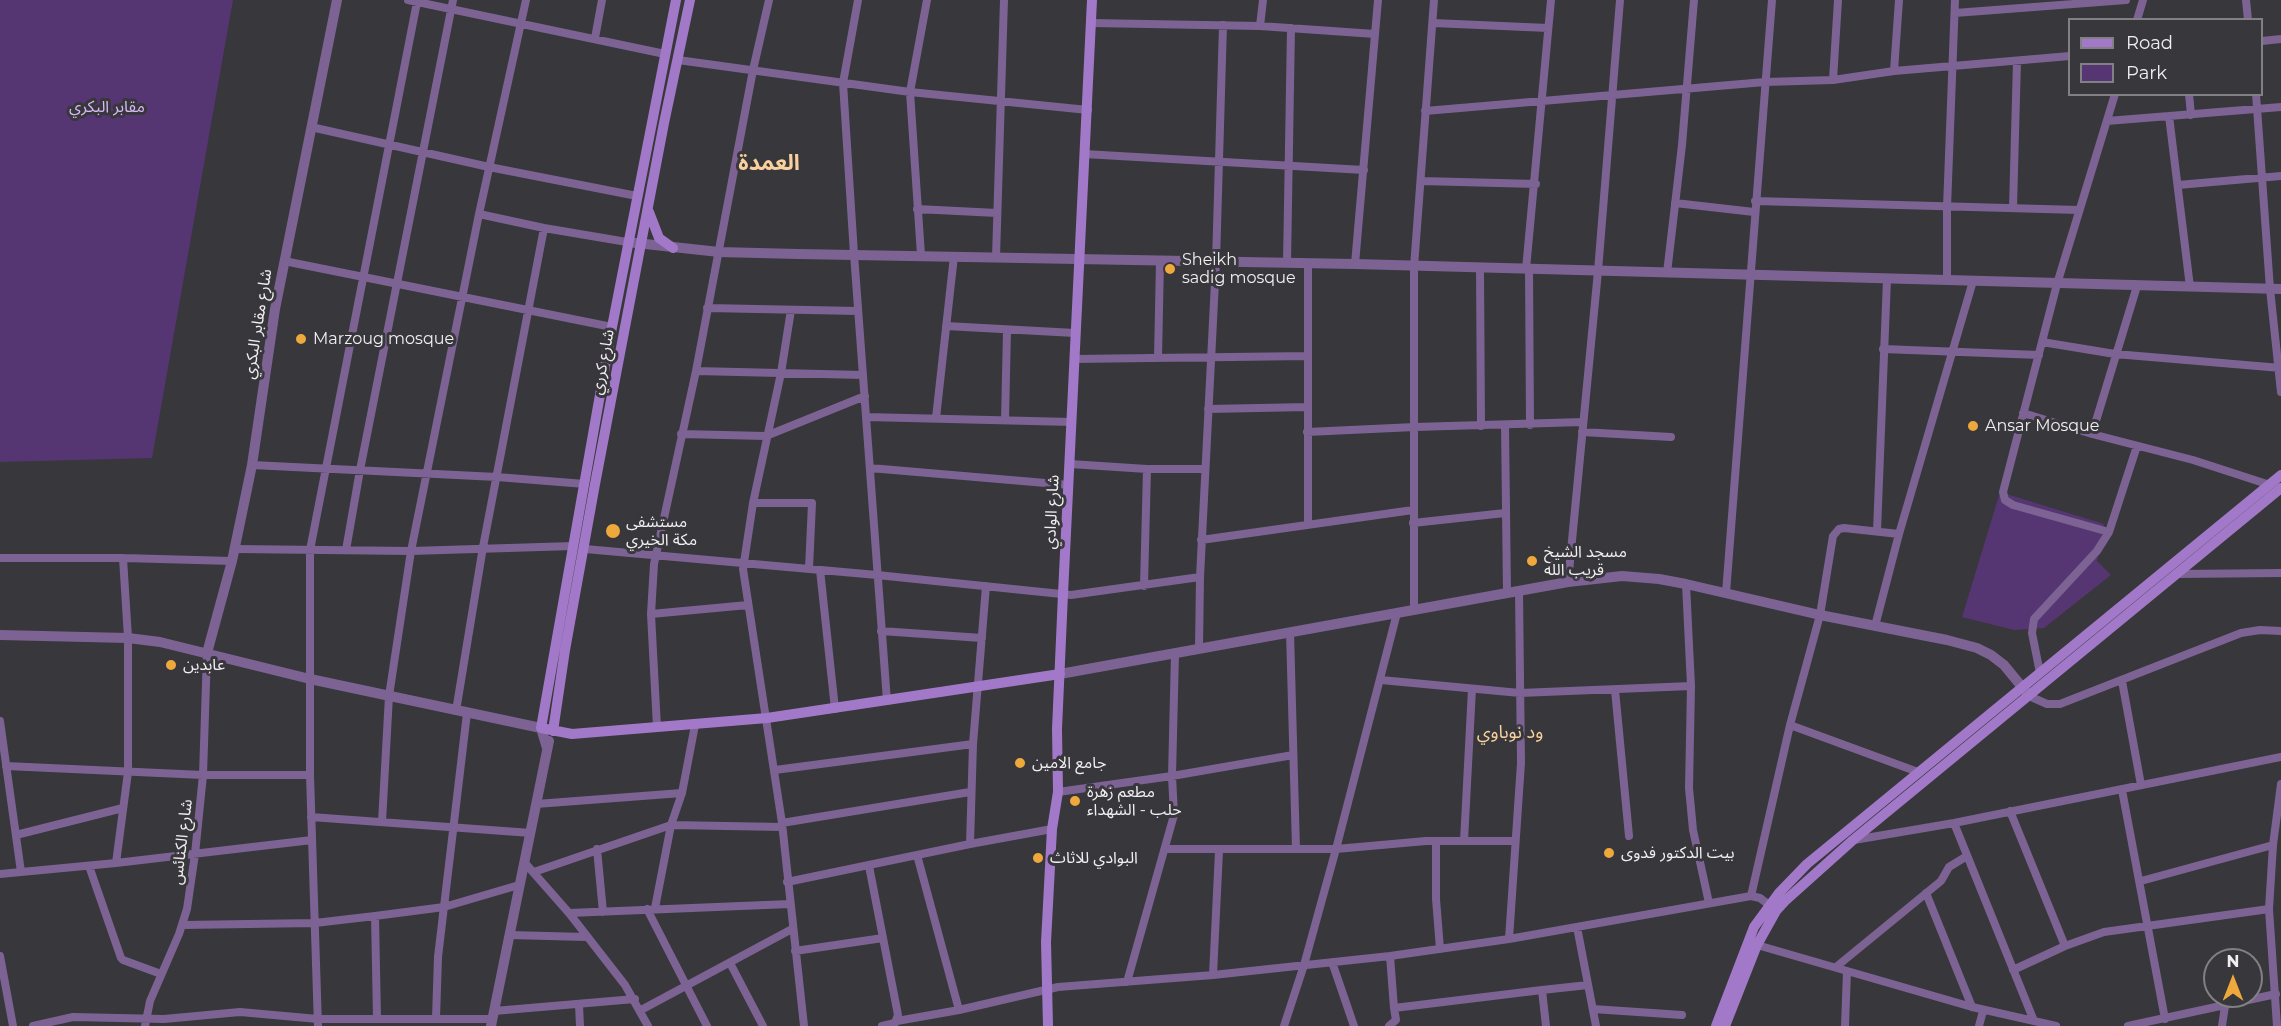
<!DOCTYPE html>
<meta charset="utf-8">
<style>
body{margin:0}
#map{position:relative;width:2281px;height:1026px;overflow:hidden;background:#38373b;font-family:Montserrat,sans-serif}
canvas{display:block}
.legend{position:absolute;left:2068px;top:18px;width:195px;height:78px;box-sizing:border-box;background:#38373b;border:2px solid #828084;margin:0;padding:8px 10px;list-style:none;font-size:18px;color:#f0eef1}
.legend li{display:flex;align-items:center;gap:12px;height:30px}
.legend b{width:30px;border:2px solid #828084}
.north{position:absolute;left:2203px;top:948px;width:60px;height:60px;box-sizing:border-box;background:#38373b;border:2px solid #828084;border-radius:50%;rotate:0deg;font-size:16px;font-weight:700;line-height:24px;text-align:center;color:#f0eef1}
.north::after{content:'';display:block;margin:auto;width:21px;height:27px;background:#eea83c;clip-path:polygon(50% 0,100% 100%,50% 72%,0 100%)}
</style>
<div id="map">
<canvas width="2281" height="1026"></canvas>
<ul class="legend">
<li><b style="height:8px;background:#a279c8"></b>Road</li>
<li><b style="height:16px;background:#563573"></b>Park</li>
</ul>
<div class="north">N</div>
</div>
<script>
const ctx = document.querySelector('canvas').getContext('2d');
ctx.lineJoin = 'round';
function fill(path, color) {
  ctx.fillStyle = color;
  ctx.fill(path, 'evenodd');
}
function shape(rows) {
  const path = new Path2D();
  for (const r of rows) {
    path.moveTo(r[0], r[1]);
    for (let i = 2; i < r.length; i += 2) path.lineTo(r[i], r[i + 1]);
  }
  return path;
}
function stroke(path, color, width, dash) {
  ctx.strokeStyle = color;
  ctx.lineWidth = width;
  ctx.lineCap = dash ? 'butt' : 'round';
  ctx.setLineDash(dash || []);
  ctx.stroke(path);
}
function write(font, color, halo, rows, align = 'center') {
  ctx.font = font + ' Montserrat,"Noto Sans Arabic",sans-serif';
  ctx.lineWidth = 6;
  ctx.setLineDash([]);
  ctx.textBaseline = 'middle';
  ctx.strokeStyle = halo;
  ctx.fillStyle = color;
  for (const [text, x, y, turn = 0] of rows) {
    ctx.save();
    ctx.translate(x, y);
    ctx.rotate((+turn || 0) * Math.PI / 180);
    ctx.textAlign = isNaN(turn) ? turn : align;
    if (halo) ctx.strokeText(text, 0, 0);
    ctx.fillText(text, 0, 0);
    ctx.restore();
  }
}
fill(shape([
 [0,0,233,0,152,458,0,462],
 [2000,492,2104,524,2097,561,2111,575,2044,628,2014,630,1962,617]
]), '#563573');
stroke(shape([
 [408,0,665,54],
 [858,0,843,83,854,254,887,701],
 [2246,0,2248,20],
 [1955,13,2126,0],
 [2137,20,2143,0],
 [1091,23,1260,26,1263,0],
 [1433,23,1548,28],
 [1260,26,1375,34],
 [595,38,602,0],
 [2262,41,2281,39],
 [678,60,910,92,1088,110],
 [1894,71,1899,0],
 [1833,80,1838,0],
 [2189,94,2191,115],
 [2256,94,2270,289,2281,392],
 [1425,111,1765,82,1833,80,1894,71,2070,56],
 [2169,116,2190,287],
 [2107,121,2281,107],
 [311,127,489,167,637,196],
 [1084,154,1364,170],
 [1421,181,1536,184],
 [2178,185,2281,176],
 [1755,201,2079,210],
 [1675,203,1754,212],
 [2013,208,2017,61],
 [917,209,997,213],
 [479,214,544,228,627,242],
 [921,255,910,92,927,0],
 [996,257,1004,0],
 [284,261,612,327],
 [1287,263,1291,28],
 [1355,264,1378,0],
 [1480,268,1481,426],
 [1526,269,1551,0],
 [1529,269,1530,425],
 [1667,273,1682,145,1694,0],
 [1947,280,1947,207,1955,0],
 [707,308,858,311],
 [791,310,781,373,753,503,743,569,782,823,804,1026],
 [946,326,1075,333],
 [2042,342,2115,354,2281,368],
 [1883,349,2039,355],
 [1158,358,1160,261],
 [1074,359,1308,356],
 [696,371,863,375],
 [1208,409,1308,407],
 [2023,413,2092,434,2193,460,2270,485],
 [866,417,1072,422],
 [936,418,954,256],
 [1005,420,1007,330],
 [1505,425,1507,593],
 [1307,432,1415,427,1583,422],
 [1582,432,1671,437],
 [681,434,766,436,865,396],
 [2092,434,2137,286],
 [1070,464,1147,469,1205,469],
 [252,465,497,477,585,484],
 [870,468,1069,485],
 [753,503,812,503,809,569],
 [1413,523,1505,513],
 [1308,524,1308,263],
 [1877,531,1887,279],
 [2109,532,2013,505,2005,500,2003,492,2057,284,2115,94],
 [1201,540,1413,510],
 [235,549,411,551,573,546],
 [585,549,877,575,1071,595,1200,577],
 [346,550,360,470,453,0],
 [0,558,123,558,232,561],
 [820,570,835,709],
 [2177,574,2281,573],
 [1568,582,1598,271,1620,0],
 [1686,584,1691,686,1689,788,1693,830,1709,903],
 [1144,586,1147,469],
 [1726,593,1772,0],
 [1414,609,1414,267,1434,0],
 [651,614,748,605],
 [1875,626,1899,534,1973,281],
 [881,631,982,638],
 [1290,632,1296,849],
 [1199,649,1200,577,1216,262,1223,25],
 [2040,673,2032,633,2034,619,2097,551,2109,532,2137,446],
 [1381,680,1520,693,1691,686],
 [2122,681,2141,785],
 [1615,690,1629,836],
 [2029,696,2047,704,2060,704,2241,633,2260,630,2281,631],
 [456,711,483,547,544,228],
 [0,721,21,872],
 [1790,725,1918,772],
 [657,727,651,614,654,564,696,371,753,70,769,0],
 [6,766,203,775,310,775],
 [775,770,973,744],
 [2122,790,2165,1019],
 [1058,792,1172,776,1293,755],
 [536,804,682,793],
 [2010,811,2065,946],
 [311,817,531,833],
 [382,822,389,696,411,551,479,214,526,0],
 [782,823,970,792],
 [1954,823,2034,1021],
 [16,835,123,808],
 [1854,840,1954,823,2281,757],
 [1436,841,1436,899,1440,949],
 [1464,841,1472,689],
 [970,844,973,744,986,586],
 [597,849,603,912],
 [1166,849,1336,849,1426,841,1515,841],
 [917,855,959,1010],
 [116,863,128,772,128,638,123,558],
 [525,863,569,913,625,985,648,1026],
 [89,866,121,958,123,960,161,974],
 [869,866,898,1015,895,1023,882,1026],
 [534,872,671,825,782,827],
 [0,874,116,863,312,840],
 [2141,881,2273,845],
 [787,882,970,844,1052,829],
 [1926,893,1972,1007],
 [1751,896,1790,725,1820,615,1833,536,1839,529,1844,528,1899,534],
 [655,908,671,825,682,793,695,725],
 [647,909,707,1026],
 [569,913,790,904],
 [375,916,377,1018],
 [183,925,315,923,375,916,444,907,519,885],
 [1577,927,1596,1026],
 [509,935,586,937],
 [1509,939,1521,763,1519,591],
 [1757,945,1972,1007,2056,1026],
 [795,951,883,938],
 [0,956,13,1026],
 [1332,962,1354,1026],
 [730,963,763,1026],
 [1836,967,1941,881,1949,867,1967,856],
 [2013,970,2065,946,2104,932,2269,909],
 [1213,975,1219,851],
 [1127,982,1174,815,1172,776,1175,654],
 [1542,990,1588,985],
 [579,1005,580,1026],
 [1394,1008,1542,990,1546,1026],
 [1593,1009,1682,1015],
 [641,1010,792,929],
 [494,1011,635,999],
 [436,1018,438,957,467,713],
 [897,1021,959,1010,1058,987,1213,975,1390,956,1509,939,1751,896,1760,898,1773,908],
 [33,1026,73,1017,164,1019,240,1012,318,1019,492,1019],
 [145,1026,150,1001,179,934,187,909,195,854,203,775,207,653],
 [318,1026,310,775,310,550,417,2],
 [1284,1026,1304,965,1336,849,1397,613],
 [1389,1026,1396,1020,1394,1008,1390,956],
 [1845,1026,1847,971],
 [1979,1026,1983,1011],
 [2128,1026,2276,994],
 [2222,1026,2225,1006],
 [2277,1026,2269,909,2273,845,2281,784]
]), '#7c6394', 8);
stroke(shape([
 [627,242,719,252,798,254,1355,264,2281,289],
 [0,635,128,638,160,642,310,679,541,728,547,748],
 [207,653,232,561,252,465,275,309,337,0],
 [1060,674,1568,582,1622,576,1659,579,1686,584,1820,615,1947,640,1977,648,1991,655,2004,665,2027,693],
 [491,1026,549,741]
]), '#7c6394', 10);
stroke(shape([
 [676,0,612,327,541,728,572,734,767,718,1060,674],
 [649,212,659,238,673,248],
 [553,731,565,650,595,484,664,123,690,0],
 [1048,1026,1046,942,1052,829,1058,792,1057,729,1063,594,1092,0],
 [1716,1026,1754,927,1779,893,1807,864,2281,475],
 [1725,1026,1757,945,1776,911,1786,900,1853,840,2281,488]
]), '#a279c8', 10);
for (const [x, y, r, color] of [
 [1170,269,6,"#eea83c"],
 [301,339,6,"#eea83c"],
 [1973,426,6,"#eea83c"],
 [613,531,8,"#eea83c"],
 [1532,561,6,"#eea83c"],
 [171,665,6,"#eea83c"],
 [1020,763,6,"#eea83c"],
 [1075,801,6,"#eea83c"],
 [1609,853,6,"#eea83c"],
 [1038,858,6,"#eea83c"]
]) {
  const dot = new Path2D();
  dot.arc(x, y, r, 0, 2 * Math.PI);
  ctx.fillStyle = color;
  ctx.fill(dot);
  stroke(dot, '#38373b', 2);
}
write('16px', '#d7b9f6', '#38373b', [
 ["مقابر البكري",107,107]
]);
write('16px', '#f0eef1', '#38373b', [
 ["Sheikh",1182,260],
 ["sadig mosque",1182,278],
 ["Marzoug mosque",313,339],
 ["Ansar Mosque",1985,426],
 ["مستشفى",626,522],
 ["مكة الخيري",626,540],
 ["مسجد الشيخ",1544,552],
 ["قريب الله",1544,570],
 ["عابدين",183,665],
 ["جامع الامين",1032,763],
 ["مطعم زهرة",1087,792],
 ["حلب - الشهداء",1087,810],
 ["بيت الدكتور فدوى",1621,853],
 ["البوادي للاثاث",1050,858]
], 'left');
write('16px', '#f0eef1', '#38373b', [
 ["شارع مقابر البكري",258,324,-81],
 ["شارع كرري",603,362,-79],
 ["شارع الوادي",1052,512,-87],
 ["شارع الكنائس",182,842,-83]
]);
write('18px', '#f9d19e', '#38373b', [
 ["ود نوباوي",1510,733]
]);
write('bold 22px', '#f9d19e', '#38373b', [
 ["العمدة",769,164]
]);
</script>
